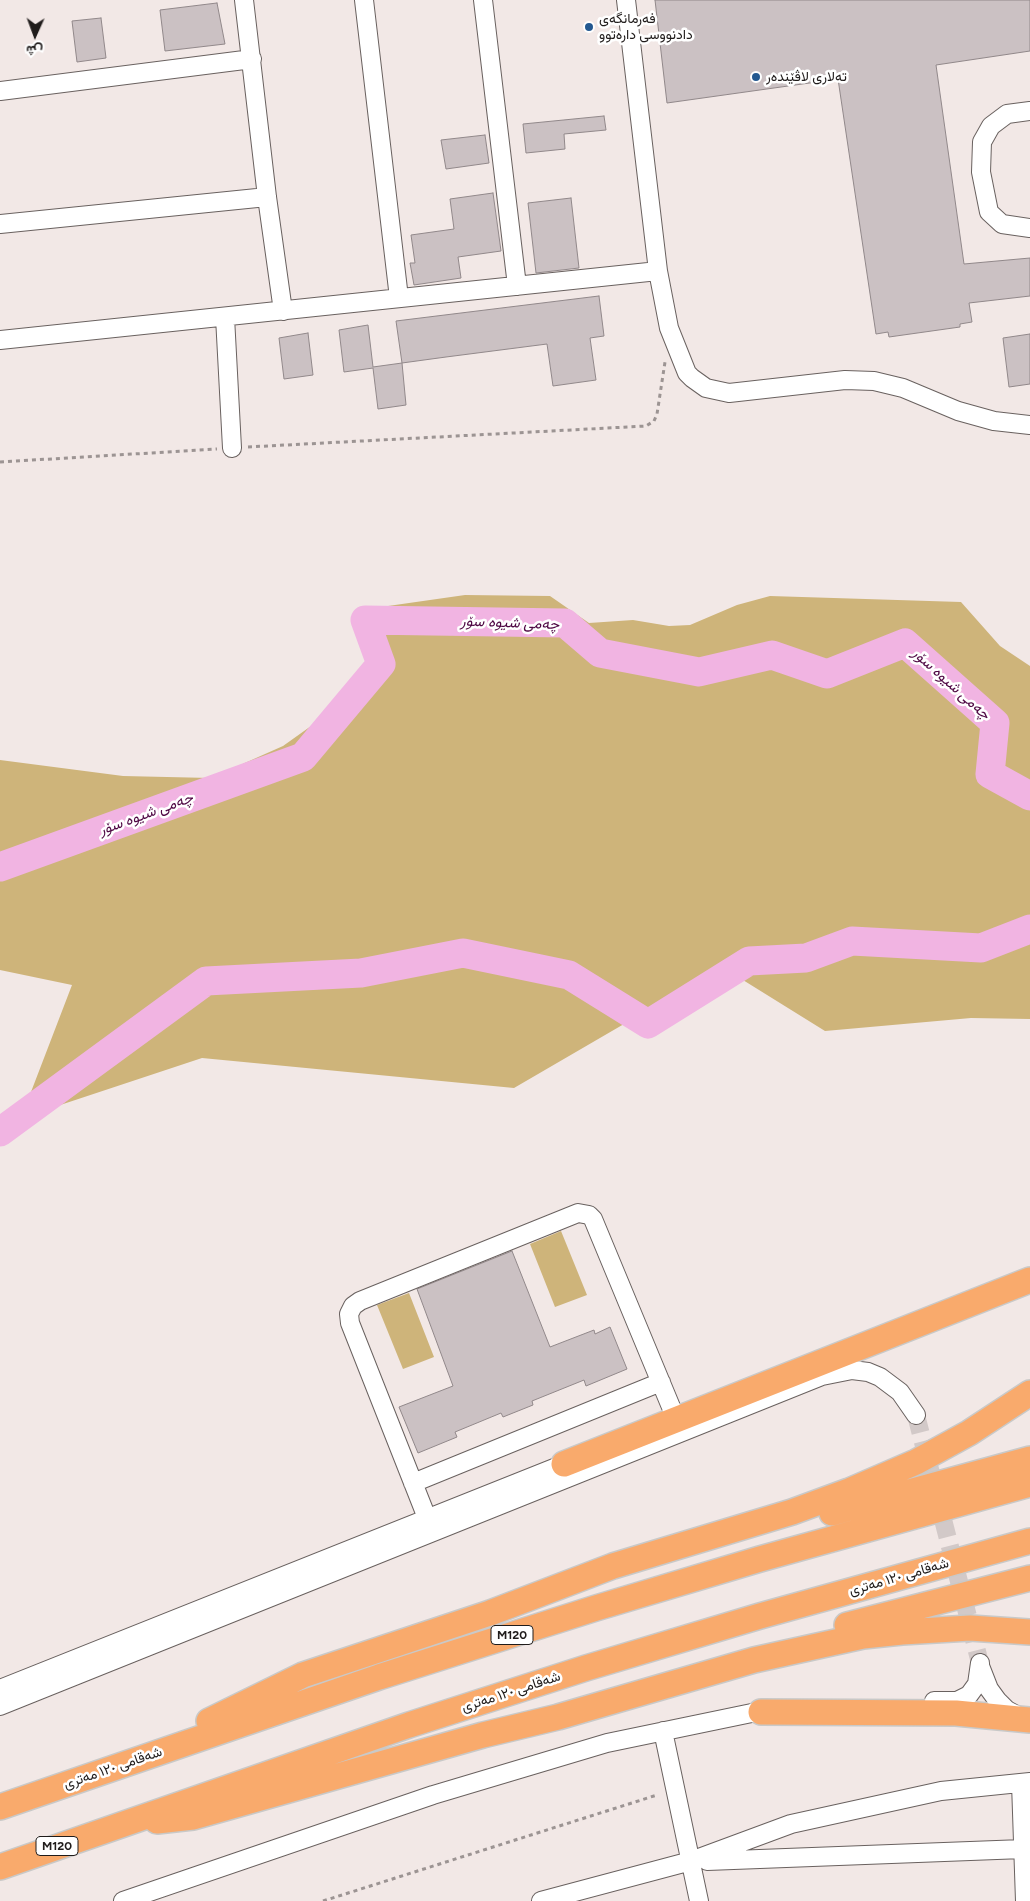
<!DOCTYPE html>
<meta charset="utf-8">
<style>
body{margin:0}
#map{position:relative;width:1030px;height:1901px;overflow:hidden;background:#f2e8e6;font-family:Figtree,Vazirmatn,sans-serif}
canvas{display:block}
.north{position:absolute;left:10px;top:10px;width:50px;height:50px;-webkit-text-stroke:4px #fff;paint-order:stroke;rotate:182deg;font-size:14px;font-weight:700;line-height:20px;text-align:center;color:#201c1b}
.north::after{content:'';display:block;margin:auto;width:18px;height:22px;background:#201c1b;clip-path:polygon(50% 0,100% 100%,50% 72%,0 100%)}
</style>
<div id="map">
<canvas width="1030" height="1901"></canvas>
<div class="north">ش</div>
</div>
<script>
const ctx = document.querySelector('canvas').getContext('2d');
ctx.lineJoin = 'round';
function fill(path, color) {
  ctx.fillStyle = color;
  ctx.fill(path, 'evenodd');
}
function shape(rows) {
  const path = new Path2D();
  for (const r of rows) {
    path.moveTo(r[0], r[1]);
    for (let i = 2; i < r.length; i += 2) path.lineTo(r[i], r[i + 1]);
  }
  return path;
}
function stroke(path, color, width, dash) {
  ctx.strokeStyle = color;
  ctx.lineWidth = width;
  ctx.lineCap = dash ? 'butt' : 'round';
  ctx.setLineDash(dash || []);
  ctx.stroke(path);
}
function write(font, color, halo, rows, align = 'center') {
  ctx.font = font + ' Figtree,Vazirmatn,sans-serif';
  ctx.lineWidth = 5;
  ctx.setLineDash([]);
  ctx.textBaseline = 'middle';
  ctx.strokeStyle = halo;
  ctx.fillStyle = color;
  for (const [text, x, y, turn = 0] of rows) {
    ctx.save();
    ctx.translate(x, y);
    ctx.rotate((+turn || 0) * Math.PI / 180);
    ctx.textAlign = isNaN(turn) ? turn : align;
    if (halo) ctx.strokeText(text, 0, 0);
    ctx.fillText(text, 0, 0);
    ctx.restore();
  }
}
fill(shape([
 [465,595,550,596,589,623,633,620,669,626,690,625,737,605,770,596,961,602,1000,646,1030,666,1030,1019,971,1018,825,1031,722,967,514,1088,202,1058,21,1118,72,985,0,970,0,760,123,776,211,778,283,746,363,689,381,607],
 [561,1231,587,1295,555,1307,530,1244],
 [409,1293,434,1357,403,1369,377,1305]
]), '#ceb47a');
stroke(shape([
 [0,867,303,757,381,664,365,620,565,623,600,653,699,672,772,655,827,674,905,643,995,723,990,774,1030,796],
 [0,1132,206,981,361,973,463,953,569,975,648,1024,749,961,806,958,852,941,981,948,1030,929]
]), '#f1b4e2', 29);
const building = shape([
 [655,0,1030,0,1030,51,936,65,964,264,1030,258,1030,296,969,303,972,322,960,324,960,327,889,337,888,332,876,334,838,79,667,103,655,0],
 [217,3,225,44,165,51,160,10,217,3],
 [101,18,106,58,77,62,72,21,101,18],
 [604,116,606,130,564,134,565,149,526,153,523,124,604,116],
 [485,135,489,163,446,169,441,140,485,135],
 [493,193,501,251,458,257,461,278,414,285,410,263,415,263,411,235,454,229,450,199,493,193],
 [571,198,579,268,536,273,528,203,571,198],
 [599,296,604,336,590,338,596,380,553,386,547,344,446,357,402,363,406,405,378,409,373,368,344,372,339,330,368,325,373,367,402,363,396,321,599,296],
 [308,333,313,375,284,379,279,338,308,333],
 [1030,334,1030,384,1009,387,1003,338,1030,334],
 [512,1251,550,1347,594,1330,595,1334,610,1327,627,1369,586,1386,584,1380,532,1401,533,1405,503,1417,501,1413,455,1432,457,1437,418,1453,399,1407,453,1386,417,1289,512,1251]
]);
fill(building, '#cbc1c3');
stroke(building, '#91888a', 1);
stroke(shape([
 [916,1415,980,1663]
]), '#d2c9c8', 18, [18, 9]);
const minor = shape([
 [244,0,267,197,283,311],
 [364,0,399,298],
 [483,0,517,286],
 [626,0,658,271,669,328,687,373,692,378,706,388,729,393,845,380,874,381,903,388,958,411,994,421,1030,425],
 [0,91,252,59],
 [1030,111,1007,114,991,126,982,142,981,172,989,212,1002,224,1030,228],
 [0,224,267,197],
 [225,317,232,448],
 [0,340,658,271],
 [413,1483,661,1382],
 [427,1518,350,1323,349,1314,353,1306,360,1301,578,1213,589,1215,593,1219,676,1419],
 [980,1666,989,1689,997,1700,1007,1710,1020,1717],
 [0,1689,564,1464],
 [934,1701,957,1701,969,1695,977,1684,980,1663],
 [0,1706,822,1376,852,1370,868,1372,880,1377,900,1392,916,1415],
 [663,1731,699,1901],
 [1021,1783,1025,1901],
 [707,1861,1023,1849],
 [123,1901,433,1795,607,1743,771,1709],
 [541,1901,691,1861,791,1824,941,1791,1030,1782]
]);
const highway = shape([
 [564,1464,1030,1280],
 [832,1513,1030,1459],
 [847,1625,1030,1578],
 [761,1712,956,1713,1030,1720],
 [209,1721,303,1675,490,1613,613,1566,792,1512,849,1491,916,1462,969,1433,1030,1393],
 [0,1807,379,1677,596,1608,760,1559,1030,1484],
 [157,1821,193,1817,483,1735,558,1717,754,1660,863,1636,902,1632,970,1628,1030,1632],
 [0,1867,409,1725,586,1668,760,1616,1030,1541]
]);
stroke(minor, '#69615f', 20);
stroke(highway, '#c9c9c8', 28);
stroke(shape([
 [248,447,646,426,654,421,657,414,665,362],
 [0,462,217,449],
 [323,1901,657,1795]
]), '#9c9493', 3, [4, 4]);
stroke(minor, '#fff', 18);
stroke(highway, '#f9aa6c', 25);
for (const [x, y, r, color] of [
 [589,27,5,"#235890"],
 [756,77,5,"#235890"]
]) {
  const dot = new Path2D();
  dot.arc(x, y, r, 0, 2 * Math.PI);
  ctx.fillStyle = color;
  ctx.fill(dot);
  stroke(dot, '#fff', 2);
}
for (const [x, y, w] of [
 [512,1635,42],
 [57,1846,42]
]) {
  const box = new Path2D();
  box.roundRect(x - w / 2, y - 9.5, w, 19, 4);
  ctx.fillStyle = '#fff';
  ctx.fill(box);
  stroke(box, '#201c1b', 1);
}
write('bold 12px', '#201c1b', null, [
 ["M120",512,1635],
 ["M120",57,1846]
]);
write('14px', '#201c1b', '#fff', [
 ["فەرمانگەی",599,19],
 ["دادنووسی دارەتوو",599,35],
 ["تەلاری لاڤێندەر",766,77]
], 'left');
write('14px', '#201c1b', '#fff', [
 ["شەقامی ١٢٠ مەتری",899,1577,-16],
 ["شەقامی ١٢٠ مەتری",511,1692,-18],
 ["شەقامی ١٢٠ مەتری",113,1768,-19]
]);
write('italic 15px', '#4f0844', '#fff', [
 ["چەمی شیوە سۆر",510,623,2],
 ["چەمی شیوە سۆر",951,684,42],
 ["چەمی شیوە سۆر",146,814,-20]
]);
</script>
